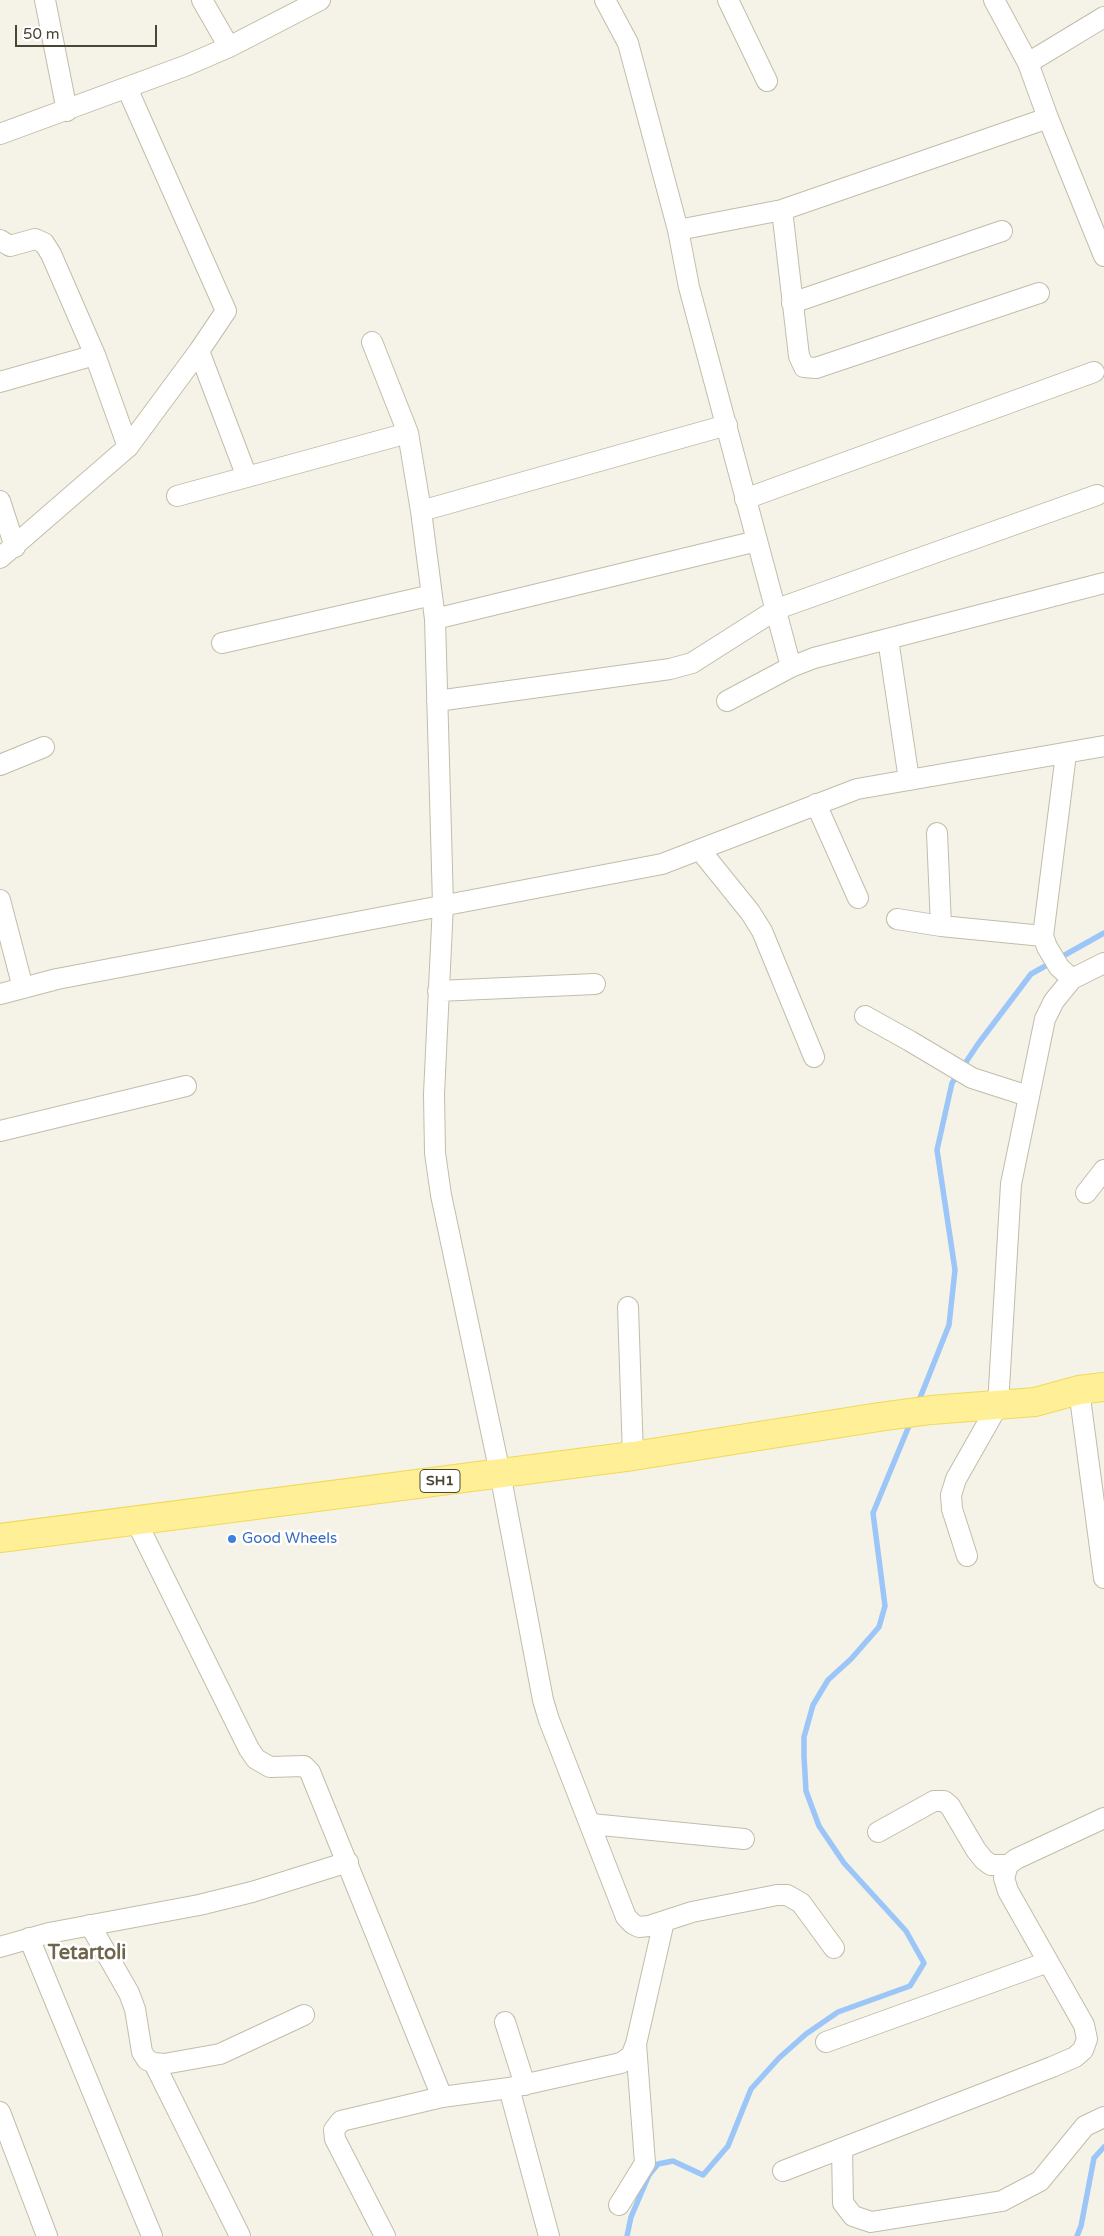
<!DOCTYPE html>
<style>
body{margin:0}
#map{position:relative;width:1104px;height:2236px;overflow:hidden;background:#f5f3e7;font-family:"Varela Round",sans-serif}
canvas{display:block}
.scale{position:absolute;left:15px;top:25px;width:142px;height:22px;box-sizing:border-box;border:2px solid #4a4535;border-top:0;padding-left:6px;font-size:15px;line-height:18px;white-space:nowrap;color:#4a4535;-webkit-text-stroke:4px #fff;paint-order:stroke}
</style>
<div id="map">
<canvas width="1104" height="2236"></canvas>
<div class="scale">50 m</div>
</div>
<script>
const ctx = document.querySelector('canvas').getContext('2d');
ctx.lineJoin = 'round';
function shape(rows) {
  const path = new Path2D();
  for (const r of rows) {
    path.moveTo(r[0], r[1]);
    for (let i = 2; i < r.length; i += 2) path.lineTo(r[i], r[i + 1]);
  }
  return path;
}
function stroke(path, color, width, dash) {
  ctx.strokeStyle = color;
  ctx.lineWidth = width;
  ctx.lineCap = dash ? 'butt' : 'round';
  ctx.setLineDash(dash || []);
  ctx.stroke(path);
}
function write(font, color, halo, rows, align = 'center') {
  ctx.font = font + ' "Varela Round",sans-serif';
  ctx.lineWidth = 5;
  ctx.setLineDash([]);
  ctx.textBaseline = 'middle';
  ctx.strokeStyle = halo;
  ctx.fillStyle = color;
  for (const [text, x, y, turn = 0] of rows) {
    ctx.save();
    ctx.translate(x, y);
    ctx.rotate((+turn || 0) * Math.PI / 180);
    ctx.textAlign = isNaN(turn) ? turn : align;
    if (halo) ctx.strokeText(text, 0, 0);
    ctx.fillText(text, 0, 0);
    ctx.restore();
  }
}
stroke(shape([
 [918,1403,949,1325,955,1270,937,1150,952,1083,978,1044,1031,974,1104,933],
 [627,2236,631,2217,649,2175,658,2164,673,2161,703,2175,728,2146,751,2089,779,2058,806,2034,838,2012,910,1986,924,1963,906,1931,844,1863,819,1826,806,1791,804,1756,804,1737,813,1705,828,1680,851,1659,879,1627,885,1606,873,1513,911,1421],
 [1077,2236,1081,2226,1094,2158,1104,2147]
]), '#9dc6f8', 5.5);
const minor = shape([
 [45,0,67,111],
 [202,0,229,47],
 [605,0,628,43,678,230,689,287,791,667],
 [728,0,767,81],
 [994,0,1028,63],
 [1104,17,1028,63,1048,118,1104,256],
 [127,88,226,311,199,351],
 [0,134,185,66,229,47,320,0],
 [782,210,799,356,804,367,816,368,1039,293],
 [678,230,782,210,1048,118],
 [0,240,10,246,35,239,44,243,51,254,95,355,128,447],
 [792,303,1002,231],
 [372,342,408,433,421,511,435,619,443,904,434,1094,435,1153,441,1195,500,1473,543,1700,549,1720,626,1917,633,1924,639,1927,649,1926,692,1912,777,1895,787,1895,801,1903,834,1948],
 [0,382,95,355],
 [177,496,408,433],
 [745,499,1094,372],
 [0,501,15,547],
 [421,511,727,425],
 [0,558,128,447,199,351,247,477],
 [435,619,757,541],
 [888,639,909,780],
 [222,643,432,595],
 [437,701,670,669,692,663,777,609,1097,495],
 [727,701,791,667,814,658,1104,583],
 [1066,754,1043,936,1047,947,1059,967,1072,979],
 [0,765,44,747],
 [816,804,858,898],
 [937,833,941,926],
 [700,850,750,912,762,931,814,1057],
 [0,900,23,988],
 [897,919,941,926,1043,936],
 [438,991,595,984],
 [0,994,57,979,662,864,857,789,1104,746],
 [865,1016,910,1041,972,1078,1028,1096],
 [0,1131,186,1086],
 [1086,1193,1104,1170],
 [628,1307,633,1456],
 [1079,1390,1104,1578],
 [136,1521,249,1749,256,1759,270,1767,304,1766,310,1772,442,2097,509,2088,621,2063,631,2056,636,2044,664,1921],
 [967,1556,952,1509,951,1495,956,1479,998,1405,1011,1184,1045,1019,1054,1001,1072,979,1104,963],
 [591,1824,744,1839],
 [878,1832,934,1801,944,1801,950,1806,976,1850,984,1860,991,1865,1008,1865],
 [90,1925,129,1993,135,2009,142,2052,147,2060,154,2063,164,2064,220,2054,304,2015],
 [29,1938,152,2236],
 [0,1947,49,1933,199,1905,252,1892,348,1862],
 [505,2022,525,2085],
 [826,2042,1048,1962],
 [154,2063,240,2236],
 [509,2088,549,2236],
 [0,2112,47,2236],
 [842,2148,843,2203,853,2216,871,2222,1002,2201,1040,2181,1085,2126,1104,2117],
 [783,2171,1052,2067,1075,2057,1083,2050,1087,2039,1084,2025,1008,1891,1004,1878,1008,1865,1016,1859,1104,1818],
 [619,2205,645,2163,636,2044],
 [385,2236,335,2139,334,2130,341,2121,442,2097]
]);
const primary = shape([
 [0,1538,633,1456,879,1417,931,1410,1035,1402,1079,1390,1104,1387]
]);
stroke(minor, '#c2bda9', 22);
stroke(primary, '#f1d95a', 30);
stroke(minor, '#fff', 20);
stroke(primary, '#fff097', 28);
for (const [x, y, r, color] of [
 [232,1539,5,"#3f7fe0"]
]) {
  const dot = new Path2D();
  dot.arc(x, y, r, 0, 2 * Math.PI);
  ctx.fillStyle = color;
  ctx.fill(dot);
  stroke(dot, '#fff', 2);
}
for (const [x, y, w] of [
 [440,1481,40]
]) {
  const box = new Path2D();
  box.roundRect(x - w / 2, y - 11.5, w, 23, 4);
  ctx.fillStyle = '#fff';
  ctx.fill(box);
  stroke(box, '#4a4535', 1);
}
write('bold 14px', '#4a4535', null, [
 ["SH1",440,1481]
]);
write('15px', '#366cbe', '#fff', [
 ["Good Wheels",242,1539]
], 'left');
write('bold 20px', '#6e654b', '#fff', [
 ["Tetartoli",87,1954]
]);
</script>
